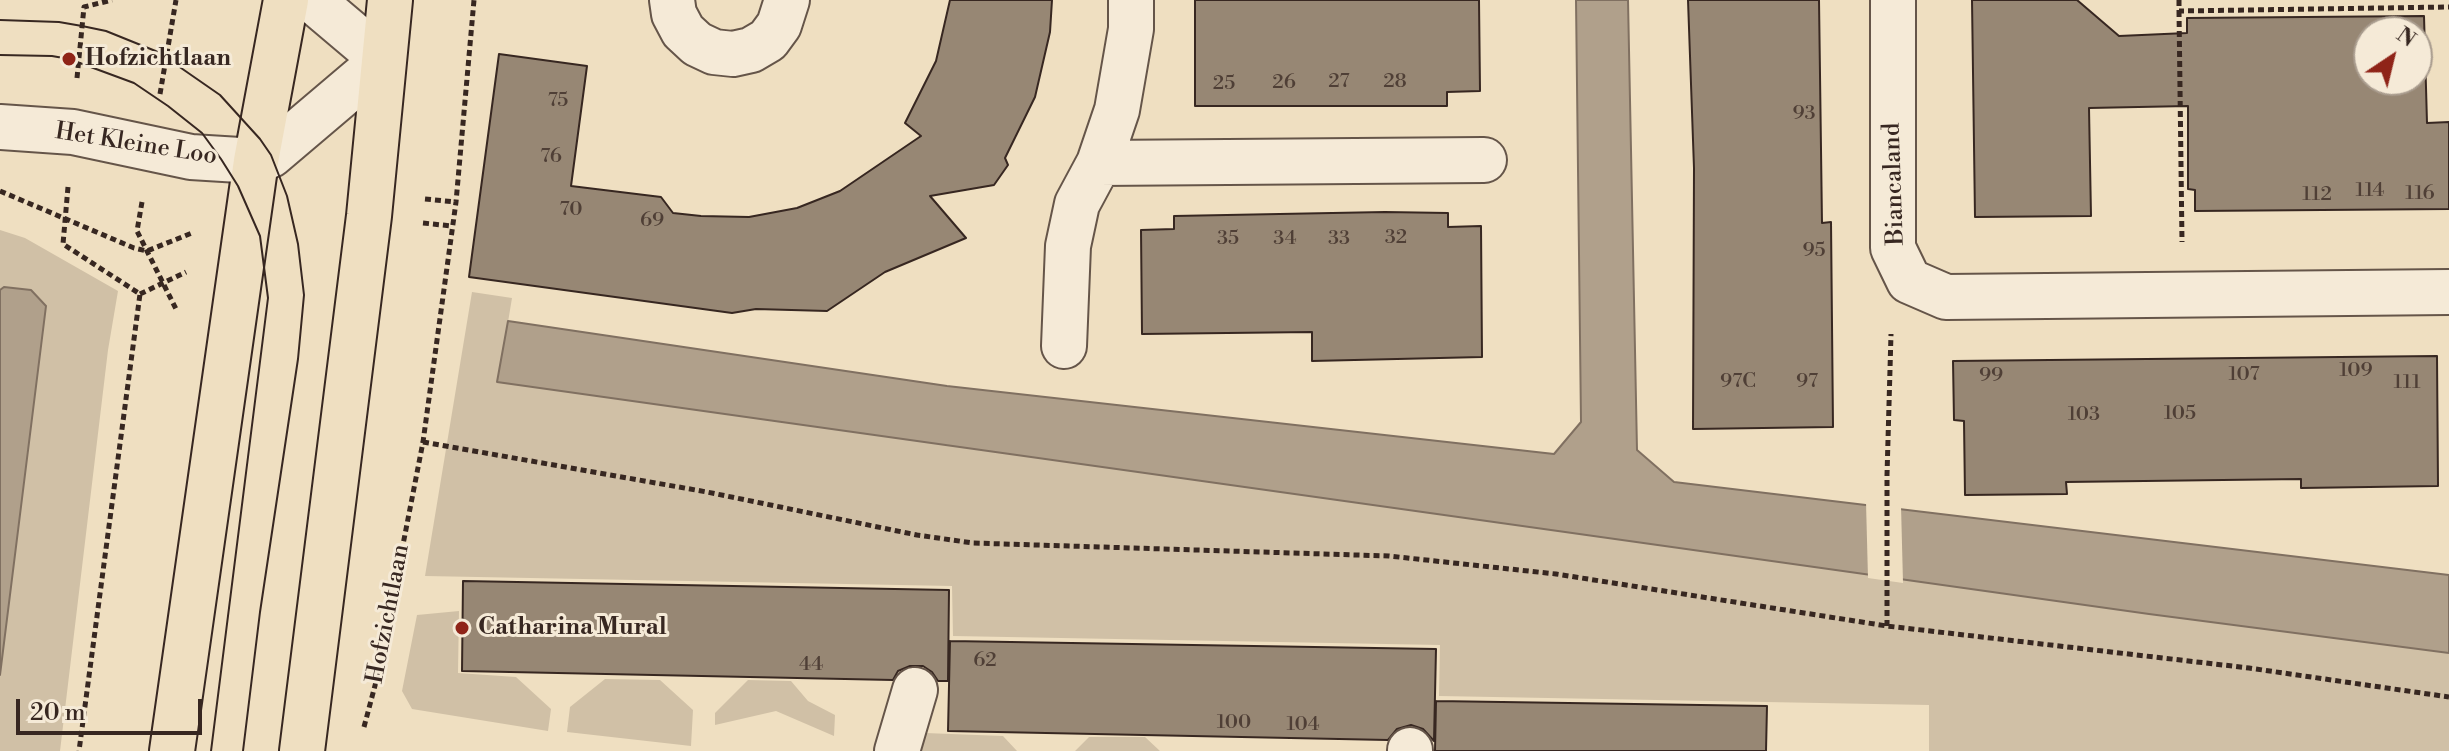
<!DOCTYPE html>
<style>
body{margin:0}
#map{position:relative;width:2449px;height:751px;overflow:hidden;background:#efdfc1;font-family:"Libre Bodoni",serif}
canvas{display:block}
.north{position:absolute;left:2353px;top:16px;width:80px;height:80px;box-sizing:border-box;background:#f5ead7;border:2px solid #a99c8e;border-radius:50%;rotate:35deg;font-size:22px;font-weight:700;line-height:32px;text-align:center;color:#372721}
.north::after{content:'';display:block;margin:auto;width:28px;height:36px;background:#8f2418;clip-path:polygon(50% 0,100% 100%,50% 72%,0 100%)}
.scale{position:absolute;left:16px;top:699px;width:186px;height:36px;box-sizing:border-box;border:4px solid #372721;border-top:0;padding-left:10px;font-size:24px;line-height:28px;white-space:nowrap;color:#372721;-webkit-text-stroke:6px #f5ead7;paint-order:stroke}
</style>
<div id="map">
<canvas width="2449" height="751"></canvas>
<div class="north">N</div>
<div class="scale">20 m</div>
</div>
<script>
const ctx = document.querySelector('canvas').getContext('2d');
ctx.lineJoin = 'round';
function fill(path, color) {
  ctx.fillStyle = color;
  ctx.fill(path, 'evenodd');
}
function shape(rows) {
  const path = new Path2D();
  for (const r of rows) {
    path.moveTo(r[0], r[1]);
    for (let i = 2; i < r.length; i += 2) path.lineTo(r[i], r[i + 1]);
  }
  return path;
}
function stroke(path, color, width, dash) {
  ctx.strokeStyle = color;
  ctx.lineWidth = width;
  ctx.lineCap = dash ? 'butt' : 'round';
  ctx.setLineDash(dash || []);
  ctx.stroke(path);
}
function write(font, color, halo, rows, align = 'center') {
  ctx.font = font + ' "Libre Bodoni",serif';
  ctx.lineWidth = 6;
  ctx.setLineDash([]);
  ctx.textBaseline = 'middle';
  ctx.strokeStyle = halo;
  ctx.fillStyle = color;
  for (const [text, x, y, turn = 0] of rows) {
    ctx.save();
    ctx.translate(x, y);
    ctx.rotate((+turn || 0) * Math.PI / 180);
    ctx.textAlign = isNaN(turn) ? turn : align;
    if (halo) ctx.strokeText(text, 0, 0);
    ctx.fillText(text, 0, 0);
    ctx.restore();
  }
}
fill(shape([
 [0,230,25,238,118,291,108,350,60,751,0,751,0,674,46,306,31,290,4,287,0,290],
 [472,292,512,298,498,382,2149,614,2449,653,2449,751,1929,751,1929,705,1439,696,1440,645,953,636,952,586,425,576],
 [459,611,458,673,516,677,551,709,548,731,412,709,402,691,417,615],
 [605,679,660,680,693,710,691,746,567,732,570,707],
 [748,680,791,681,808,701,835,715,834,736,776,711,715,725,715,713],
 [925,733,1003,736,1017,751,919,751],
 [1089,737,1145,737,1160,751,1075,751]
]), '#d0c0a6');
const water = shape([
 [1576,0,1628,0,1637,450,1674,482,2449,575,2449,653,2149,614,497,382,508,321,947,386,1554,454,1581,422,1576,0],
 [4,287,31,290,46,306,0,675,0,290,4,287]
]);
fill(water, '#b0a08b');
stroke(water, '#807061', 2);
fill(shape([
 [1866,502,1901,506,1903,583,1868,578]
]), '#efdfc1');
const building = shape([
 [950,0,1052,0,1050,32,1035,97,1005,158,1008,165,994,185,930,196,966,238,885,272,827,311,756,309,732,313,469,277,499,54,587,66,571,186,661,197,673,213,701,216,749,217,797,208,840,191,921,136,905,123,936,61,950,0],
 [1195,0,1479,0,1480,91,1447,92,1447,106,1195,106,1195,0],
 [1688,0,1819,0,1822,223,1831,222,1833,427,1693,429,1694,168,1688,0],
 [1972,0,2077,0,2119,36,2187,33,2187,18,2424,16,2427,123,2449,122,2449,209,2195,211,2195,190,2188,189,2188,106,2089,108,2091,216,1975,217,1972,0],
 [2369,32,2417,32,2417,80,2369,80,2369,32],
 [1385,212,1448,213,1448,227,1481,226,1482,357,1312,361,1312,332,1142,334,1141,230,1174,229,1174,216,1385,212],
 [2437,356,2438,486,2301,488,2301,479,2066,482,2067,494,1965,495,1964,421,1954,420,1953,361,2437,356],
 [463,581,949,590,948,681,938,681,932,672,923,666,910,666,898,671,893,680,462,671,463,581],
 [950,641,1436,649,1434,741,1423,729,1411,725,1397,729,1388,740,948,731,950,641],
 [1436,701,1767,706,1766,751,1435,751,1436,701]
]);
fill(building, '#978774');
stroke(building, '#372721', 2);
const minor = shape([
 [672,0,674,14,683,31,697,44,714,52,733,54,751,50,768,40,779,25,787,0],
 [1893,0,1893,248,1909,281,1946,297,2449,292],
 [0,127,73,132,191,157,256,161,271,155,383,60,312,0],
 [1099,163,1484,160],
 [1064,346,1068,246,1077,204,1099,163,1117,110,1131,29,1131,0],
 [897,751,915,690],
 [1410,751,1410,750]
]);
const major = shape([
 [172,751,256,161,286,0],
 [302,751,369,216,390,0]
]);
stroke(minor, '#655549', 48);
stroke(major, '#372721', 48);
stroke(shape([
 [2179,0,2179,11,2449,7],
 [2179,11,2182,242],
 [77,78,84,7,112,0],
 [160,94,176,0],
 [68,187,63,244,140,294,79,751],
 [0,191,134,248,147,251,192,233],
 [425,199,455,202],
 [142,202,137,231,177,311],
 [423,223,452,226],
 [140,294,186,272],
 [423,442,707,492,917,535,973,543,1389,556,1556,574,1887,626,2249,668,2449,697],
 [1887,626,1887,475,1891,334],
 [364,727,377,678,423,442,456,202,474,0]
]), '#372721', 5, [6, 4]);
stroke(minor, '#f5ead7', 44);
stroke(major, '#efdfc1', 44);
stroke(shape([
 [0,20,59,22,82,26,106,31,158,52,220,95,260,139,271,155,287,196,298,244,304,295,298,359,260,612,243,751],
 [0,55,52,56,69,59,134,83,168,106,202,133,221,159,238,186,260,236,268,298,211,751]
]), '#372721', 2);
for (const [x, y, r, color] of [
 [69,59,8,"#8f2418"],
 [462,628,8,"#8f2418"]
]) {
  const dot = new Path2D();
  dot.arc(x, y, r, 0, 2 * Math.PI);
  ctx.fillStyle = color;
  ctx.fill(dot);
  stroke(dot, '#f5ead7', 3);
}
write('20px', '#4f3f36', null, [
 ["27",1339,82],
 ["28",1395,82],
 ["26",1284,83],
 ["25",1224,84],
 ["75",558,101],
 ["93",1804,114],
 ["76",551,157],
 ["114",2370,191],
 ["116",2420,194],
 ["112",2317,195],
 ["70",571,210],
 ["69",652,221],
 ["32",1396,238],
 ["35",1228,239],
 ["34",1285,239],
 ["33",1339,239],
 ["95",1814,251],
 ["109",2356,371],
 ["107",2244,375],
 ["99",1991,376],
 ["97C",1738,382],
 ["97",1807,382],
 ["111",2407,383],
 ["105",2180,414],
 ["103",2084,415],
 ["62",985,661],
 ["44",811,665],
 ["100",1234,723],
 ["104",1303,725]
]);
write('bold 24px', '#372721', '#f5ead7', [
 ["Hofzichtlaan",85,59],
 ["Catharina Mural",478,628]
], 'left');
write('24px', '#372721', '#f5ead7', [
 ["Het Kleine Loo",136,145,9],
 ["Biancaland",1895,184,-92],
 ["Hofzichtlaan",389,614,-79]
]);
</script>
